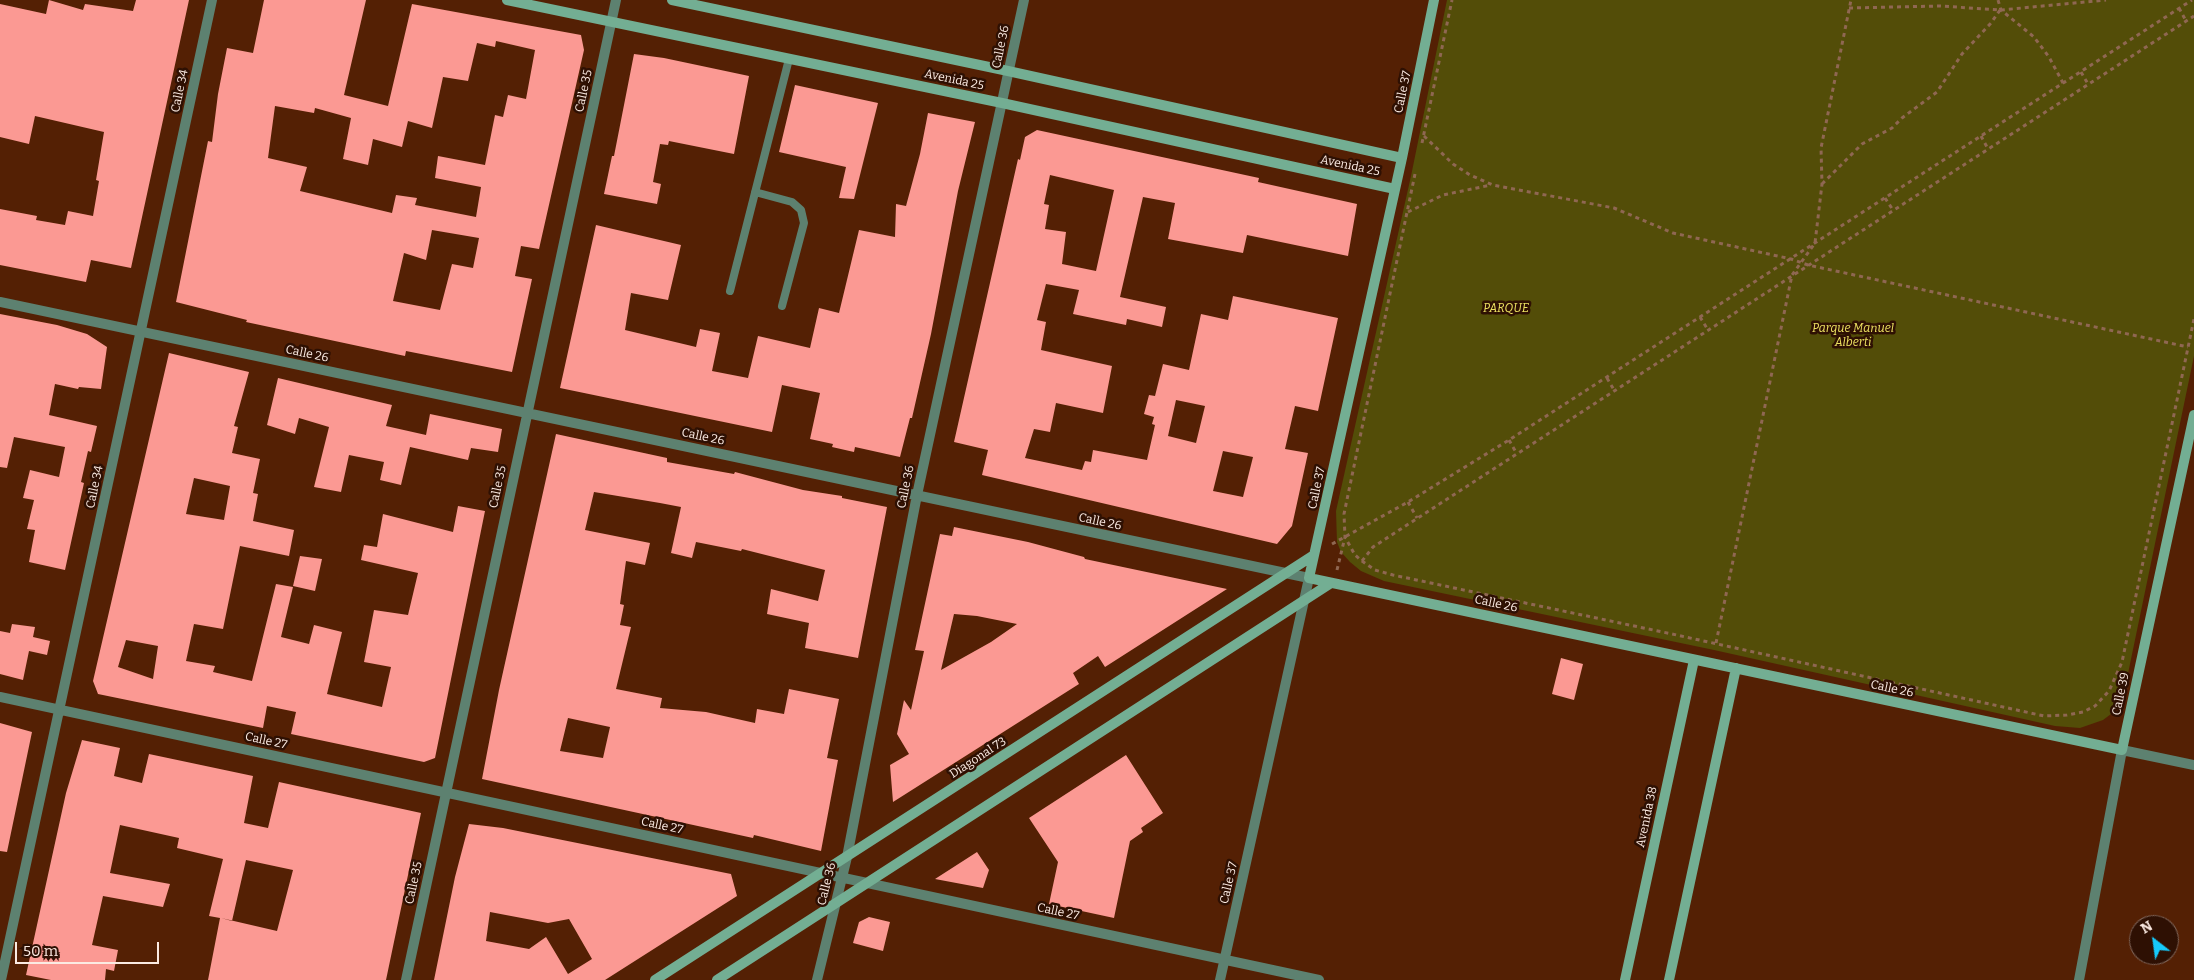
<!DOCTYPE html>
<style>
body{margin:0}
#map{position:relative;width:2194px;height:980px;overflow:hidden;background:#542004;font-family:Bitter,serif}
canvas{display:block}
.north{position:absolute;left:2129px;top:915px;width:50px;height:50px;box-sizing:border-box;background:#2e1003;border:1px solid #80675c;border-radius:50%;rotate:330deg;font-size:14px;font-weight:700;line-height:20px;text-align:center;color:#fbeae2}
.north::after{content:'';display:block;margin:auto;width:18px;height:22px;background:#16cafb;clip-path:polygon(50% 0,100% 100%,50% 72%,0 100%)}
.scale{position:absolute;left:15px;top:942px;width:144px;height:22px;box-sizing:border-box;border:2px solid #fbeae2;border-top:0;padding-left:6px;font-size:15px;line-height:18px;white-space:nowrap;color:#fbeae2;-webkit-text-stroke:4px #2e1003;paint-order:stroke}
</style>
<div id="map">
<canvas width="2194" height="980"></canvas>
<div class="north">N</div>
<div class="scale">50 m</div>
</div>
<script>
const ctx = document.querySelector('canvas').getContext('2d');
ctx.lineJoin = 'round';
function fill(path, color) {
  ctx.fillStyle = color;
  ctx.fill(path, 'evenodd');
}
function shape(rows) {
  const path = new Path2D();
  for (const r of rows) {
    path.moveTo(r[0], r[1]);
    for (let i = 2; i < r.length; i += 2) path.lineTo(r[i], r[i + 1]);
  }
  return path;
}
function stroke(path, color, width, dash) {
  ctx.strokeStyle = color;
  ctx.lineWidth = width;
  ctx.lineCap = dash ? 'butt' : 'round';
  ctx.setLineDash(dash || []);
  ctx.stroke(path);
}
function write(font, color, halo, rows, align = 'center') {
  ctx.font = font + ' Bitter,serif';
  ctx.lineWidth = 5;
  ctx.setLineDash([]);
  ctx.textBaseline = 'middle';
  ctx.strokeStyle = halo;
  ctx.fillStyle = color;
  for (const [text, x, y, turn = 0] of rows) {
    ctx.save();
    ctx.translate(x, y);
    ctx.rotate((+turn || 0) * Math.PI / 180);
    ctx.textAlign = isNaN(turn) ? turn : align;
    if (halo) ctx.strokeText(text, 0, 0);
    ctx.fillText(text, 0, 0);
    ctx.restore();
  }
}
fill(shape([
 [1447,0,2194,0,2194,356,2125,688,2122,698,2111,714,2103,720,2080,728,2055,726,1714,650,1384,581,1361,571,1350,562,1341,552,1337,542,1336,511,1411,176]
]), '#534d08');
fill(shape([
 [49,0,83,10,85,4,133,11,136,0,189,0,131,268,91,260,86,282,0,265,0,209,37,216,36,220,65,225,68,211,93,216,99,181,96,180,104,132,35,116,29,144,0,137,0,4,46,14],
 [264,0,366,0,344,95,388,106,412,4,581,35,584,50,539,249,521,246,515,276,532,279,512,372,406,351,405,356,246,322,247,320,176,302,208,141,212,142,218,94,227,48,253,53],
 [496,41,535,50,526,99,508,95,503,117,495,115,485,165,438,156,435,178,481,187,476,217,415,205,417,198,396,195,392,213,300,191,307,167,268,158,275,106,314,113,315,108,351,118,343,159,368,165,373,139,402,147,408,121,432,128,443,77,468,81,477,43,495,47],
 [432,230,479,238,473,268,452,264,440,310,393,301,404,253,426,260],
 [634,54,664,58,749,76,734,154,669,141,668,145,660,144,653,182,661,184,657,204,604,194,612,156,614,156],
 [795,85,878,103,854,199,839,198,846,167,779,152],
 [928,113,975,122,958,191,931,334,912,418,910,418,900,457,855,447,854,452,832,447,833,444,810,439,820,393,782,385,772,432,560,388,596,225,681,245,668,300,631,293,625,330,696,347,700,329,720,333,712,371,748,378,758,336,810,348,819,308,839,313,859,230,895,237,896,204,906,206,920,154],
 [1037,130,1259,178,1258,182,1357,204,1348,256,1247,235,1243,253,1168,239,1175,203,1143,197,1120,297,1166,307,1162,327,1127,319,1126,325,1073,314,1079,290,1046,284,1037,320,1046,322,1041,350,1112,366,1103,413,1056,403,1050,432,1034,429,1025,458,1082,470,1085,461,1091,462,1093,450,1147,460,1155,425,1152,424,1154,417,1144,414,1149,395,1155,396,1163,364,1189,370,1201,314,1228,320,1233,296,1338,318,1318,411,1295,406,1285,449,1308,453,1292,526,1277,544,982,475,988,450,954,442,1018,159,1020,160,1025,137],
 [1050,175,1114,190,1096,271,1062,264,1066,232,1045,229,1049,205,1044,204],
 [1176,400,1205,406,1196,443,1168,436],
 [1223,451,1253,457,1243,497,1213,491],
 [0,314,57,325,87,334,107,347,101,389,79,387,78,389,55,384,49,415,97,426,91,452,88,451,81,482,84,483,65,570,29,562,35,530,27,529,34,500,23,498,30,470,59,477,65,447,14,437,7,468,0,467],
 [169,353,249,372,234,426,238,427,232,453,260,459,253,493,258,494,253,521,294,530,289,556,240,546,223,629,194,624,186,661,215,666,213,672,252,681,276,584,293,587,281,637,309,644,314,625,342,632,327,694,382,707,391,667,364,662,374,610,408,615,418,573,361,560,364,545,377,547,383,514,453,532,458,506,485,511,435,758,424,762,291,734,296,712,267,706,263,728,98,694,93,681],
 [194,478,230,486,224,520,186,514],
 [126,640,158,646,153,679,118,667],
 [278,378,392,405,386,426,426,435,430,414,502,429,498,452,471,448,468,460,410,447,401,485,380,480,384,462,349,455,341,492,314,487,329,427,299,418,295,434,267,425],
 [556,434,667,458,667,462,734,474,735,472,803,490,842,496,842,498,887,507,858,658,805,648,809,623,767,614,771,589,818,601,825,570,742,549,741,551,696,542,692,558,671,553,681,507,660,503,594,492,585,530,650,543,645,565,626,561,620,604,624,605,620,625,631,627,616,689,662,698,660,708,706,712,755,723,757,709,784,714,789,689,839,699,827,758,838,760,821,851,754,835,753,838,482,779,499,690],
 [568,718,610,727,603,758,560,751],
 [954,527,1028,542,1084,557,1085,559,1227,589,1105,667,1098,656,1073,673,1079,684,893,802,890,765,909,754,897,734,904,700,911,710,924,651,915,650,940,534,952,536],
 [954,614,977,616,1017,624,991,642,941,670],
 [300,556,322,559,315,591,293,586],
 [12,624,35,627,33,637,50,641,47,655,29,651,23,680,0,674,0,631,10,633],
 [1561,658,1583,664,1574,700,1552,694],
 [0,723,32,732,7,852,0,851],
 [82,740,120,748,114,776,142,783,149,754,253,776,244,823,268,828,279,782,421,813,386,980,208,980,220,918,209,916,223,859,177,848,179,838,120,825,110,873,170,884,163,907,103,896,92,945,118,950,114,971,106,969,105,980,51,980,26,975,66,793],
 [246,860,293,870,277,931,221,918,232,921],
 [1126,755,1163,813,1141,828,1143,832,1130,841,1114,918,1049,904,1058,862,1029,818],
 [469,824,503,828,731,874,737,896,605,980,434,980,455,877],
 [490,912,548,923,569,919,592,959,568,974,546,937,529,949,486,941],
 [977,852,989,870,983,888,935,879],
 [869,917,890,922,883,951,853,943,859,922]
]), '#fb9993');
stroke(shape([
 [1998,0,2001,10,2034,37,2049,57,2063,83],
 [1849,8,1940,6,2001,10,2106,0],
 [2179,8,2186,21],
 [2081,72,2088,84],
 [1424,136,1453,164,1470,175,1493,185,1614,208,1673,233,1791,259,1808,265,2188,347],
 [1981,136,1988,149],
 [1422,143,1452,0],
 [1415,174,1344,514,1345,537,1355,555,1362,561,1375,570,1393,575,1672,634,2044,716,2067,715,2083,712,2095,706,2109,691,2122,662,2194,319],
 [1822,184,1862,144,1892,128,1902,118,1937,92,1962,54,1991,23,2000,10],
 [1885,198,1893,210],
 [1408,212,1443,195,1491,185],
 [1700,317,1708,330],
 [1607,378,1614,390],
 [1509,440,1517,454],
 [1408,502,1417,518],
 [1332,544,1408,502,1509,440,2192,0],
 [1362,561,1373,547,2194,16],
 [1337,570,1345,537],
 [1716,643,1792,275,1815,243,1822,184,1821,148,1851,0]
]), '#8f6752', 3, [4, 4]);
stroke(shape([
 [755,192,792,202,801,210,804,223,782,306],
 [730,291,789,59]
]), '#5d8170', 8);
stroke(shape([
 [0,302,1309,578,1220,980],
 [0,697,1319,980],
 [1,980,212,0],
 [406,980,616,0],
 [817,980,847,857,917,495,1024,0],
 [2079,980,2122,750,2194,765]
]), '#5d8170', 10);
stroke(shape([
 [507,0,1002,103,1395,189],
 [672,0,1008,71,1402,158],
 [1434,0,1402,158,1309,578,2122,750,2194,415],
 [655,980,1314,555],
 [717,980,1331,583],
 [1625,980,1694,660],
 [1669,980,1736,668]
]), '#73ae93', 10);
write('12px', '#fbeae2', '#2e1003', [
 ["Calle 36",1001,47,-78],
 ["Avenida 25",954,80,12],
 ["Calle 34",180,91,-78],
 ["Calle 35",584,91,-78],
 ["Calle 37",1403,92,-78],
 ["Avenida 25",1350,166,12],
 ["Calle 26",307,354,12],
 ["Calle 26",703,437,12],
 ["Calle 34",95,487,-78],
 ["Calle 35",498,487,-78],
 ["Calle 36",906,487,-78],
 ["Calle 37",1317,488,-78],
 ["Calle 26",1100,522,12],
 ["Calle 26",1496,604,12],
 ["Calle 26",1892,689,12],
 ["Calle 39",2121,694,-78],
 ["Calle 27",266,741,12],
 ["Diagonal 73",978,758,-33],
 ["Avenida 38",1647,817,-78],
 ["Calle 27",662,826,12],
 ["Calle 35",414,883,-78],
 ["Calle 37",1229,883,-77],
 ["Calle 36",827,884,-76],
 ["Calle 27",1058,912,12]
]);
write('italic 12px', '#ede262', '#2e1003', [
 ["PARQUE",1506,309],
 ["Parque Manuel",1853,329],
 ["Alberti",1853,343]
]);
</script>
